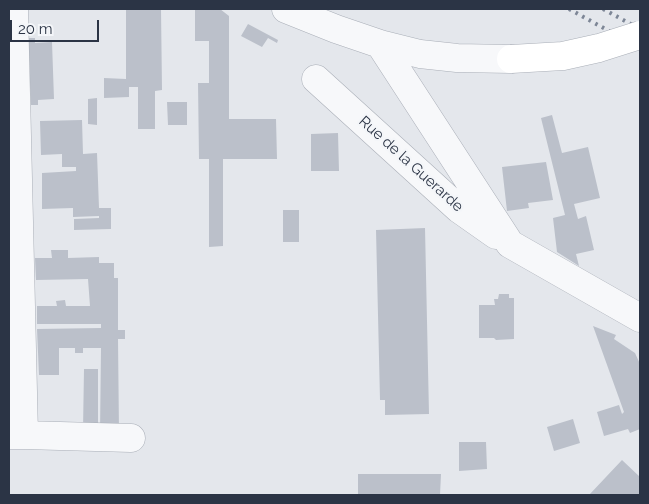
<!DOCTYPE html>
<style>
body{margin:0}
#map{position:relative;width:649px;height:504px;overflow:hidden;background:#e4e7ec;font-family:Raleway,sans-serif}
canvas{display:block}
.frame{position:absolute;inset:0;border:10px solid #2b3445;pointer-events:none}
.scale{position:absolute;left:10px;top:20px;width:89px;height:22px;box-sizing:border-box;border:2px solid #2b3445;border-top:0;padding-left:6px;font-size:15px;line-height:18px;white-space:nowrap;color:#2b3445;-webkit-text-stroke:4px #f4f6f9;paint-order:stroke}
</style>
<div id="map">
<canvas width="649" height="504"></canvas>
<div class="frame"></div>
<div class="scale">20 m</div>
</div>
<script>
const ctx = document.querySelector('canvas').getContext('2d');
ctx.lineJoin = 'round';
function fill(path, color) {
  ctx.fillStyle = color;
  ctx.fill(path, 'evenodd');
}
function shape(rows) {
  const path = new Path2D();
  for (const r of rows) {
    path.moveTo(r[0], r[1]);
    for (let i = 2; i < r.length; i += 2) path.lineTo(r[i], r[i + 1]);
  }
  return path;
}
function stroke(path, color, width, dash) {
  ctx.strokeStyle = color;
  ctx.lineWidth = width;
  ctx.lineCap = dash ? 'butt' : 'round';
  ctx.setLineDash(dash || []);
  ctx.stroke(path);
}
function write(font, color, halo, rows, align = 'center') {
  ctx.font = font + ' Raleway,sans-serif';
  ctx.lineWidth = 4.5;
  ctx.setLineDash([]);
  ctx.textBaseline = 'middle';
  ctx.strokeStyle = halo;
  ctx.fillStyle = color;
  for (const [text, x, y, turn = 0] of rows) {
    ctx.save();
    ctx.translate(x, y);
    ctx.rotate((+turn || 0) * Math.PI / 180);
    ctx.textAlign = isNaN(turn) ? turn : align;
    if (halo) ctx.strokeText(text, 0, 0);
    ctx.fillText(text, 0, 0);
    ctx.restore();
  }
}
fill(shape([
 [126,9,161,9,162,90,155,91,155,129,138,129,138,87,129,87,129,97,104,98,104,78,126,79],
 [195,9,220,9,229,16,229,119,276,119,277,159,223,159,223,246,209,247,209,159,199,159,198,83,209,83,209,41,195,41],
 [248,24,278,40,277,43,268,38,262,47,241,36],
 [28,38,35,38,35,43,52,42,54,99,38,100,38,105,31,105],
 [97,98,97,125,88,124,88,99],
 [167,102,187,102,187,125,168,125],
 [552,115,562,153,588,147,600,198,574,204,578,219,586,216,594,250,576,254,579,266,557,252,553,218,565,215,541,118],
 [82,120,83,154,97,153,99,208,111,208,111,229,74,230,74,219,99,218,99,216,73,217,73,208,42,209,42,173,76,171,76,167,62,167,62,154,41,155,40,121],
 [338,133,339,171,311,171,311,134],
 [546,162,553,200,528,203,529,208,507,211,502,167],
 [283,210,299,210,299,242,283,242],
 [425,228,429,414,385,415,385,400,380,400,376,230],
 [51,250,68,250,68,258,99,257,99,263,114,263,114,278,118,278,118,330,125,330,125,339,118,339,119,433,100,434,101,348,83,348,83,353,75,353,75,348,59,348,59,375,39,375,37,329,101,328,101,324,37,324,37,306,57,306,56,301,65,300,66,306,90,306,88,279,36,280,35,258,52,258],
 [499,294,509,294,509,298,514,298,514,339,496,340,494,338,479,338,479,305,495,305,494,299,498,299],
 [593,326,616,335,614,339,635,353,640,364,640,429,630,433,628,429,604,436,597,412,619,405,622,414,624,412],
 [84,369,98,369,98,430,83,430],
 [573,419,580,443,554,451,547,427],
 [459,442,486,442,487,469,459,471],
 [622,460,640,477,640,495,589,495],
 [358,474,441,474,440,495,358,495]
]), '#bbc0ca');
const street = shape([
 [286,9,336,29,380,44,420,54,457,58,511,59],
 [380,44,510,244,640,318],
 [316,79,459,209,496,235],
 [9,435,24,435,14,9],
 [24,435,131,438]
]);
stroke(street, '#a9aeb7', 29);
stroke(street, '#f7f8fa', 28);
stroke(shape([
 [569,9,640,48],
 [603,9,640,29]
]), '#7d8696', 4, [2.5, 5]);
const secondaryBridge = shape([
 [511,59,563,56,599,48,640,35]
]);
stroke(secondaryBridge, '#a9aeb7', 29, []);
stroke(secondaryBridge, '#fff', 28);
write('15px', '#2b3445', '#f4f6f9', [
 ["Rue de la Guerarde",411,164,42]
]);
</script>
